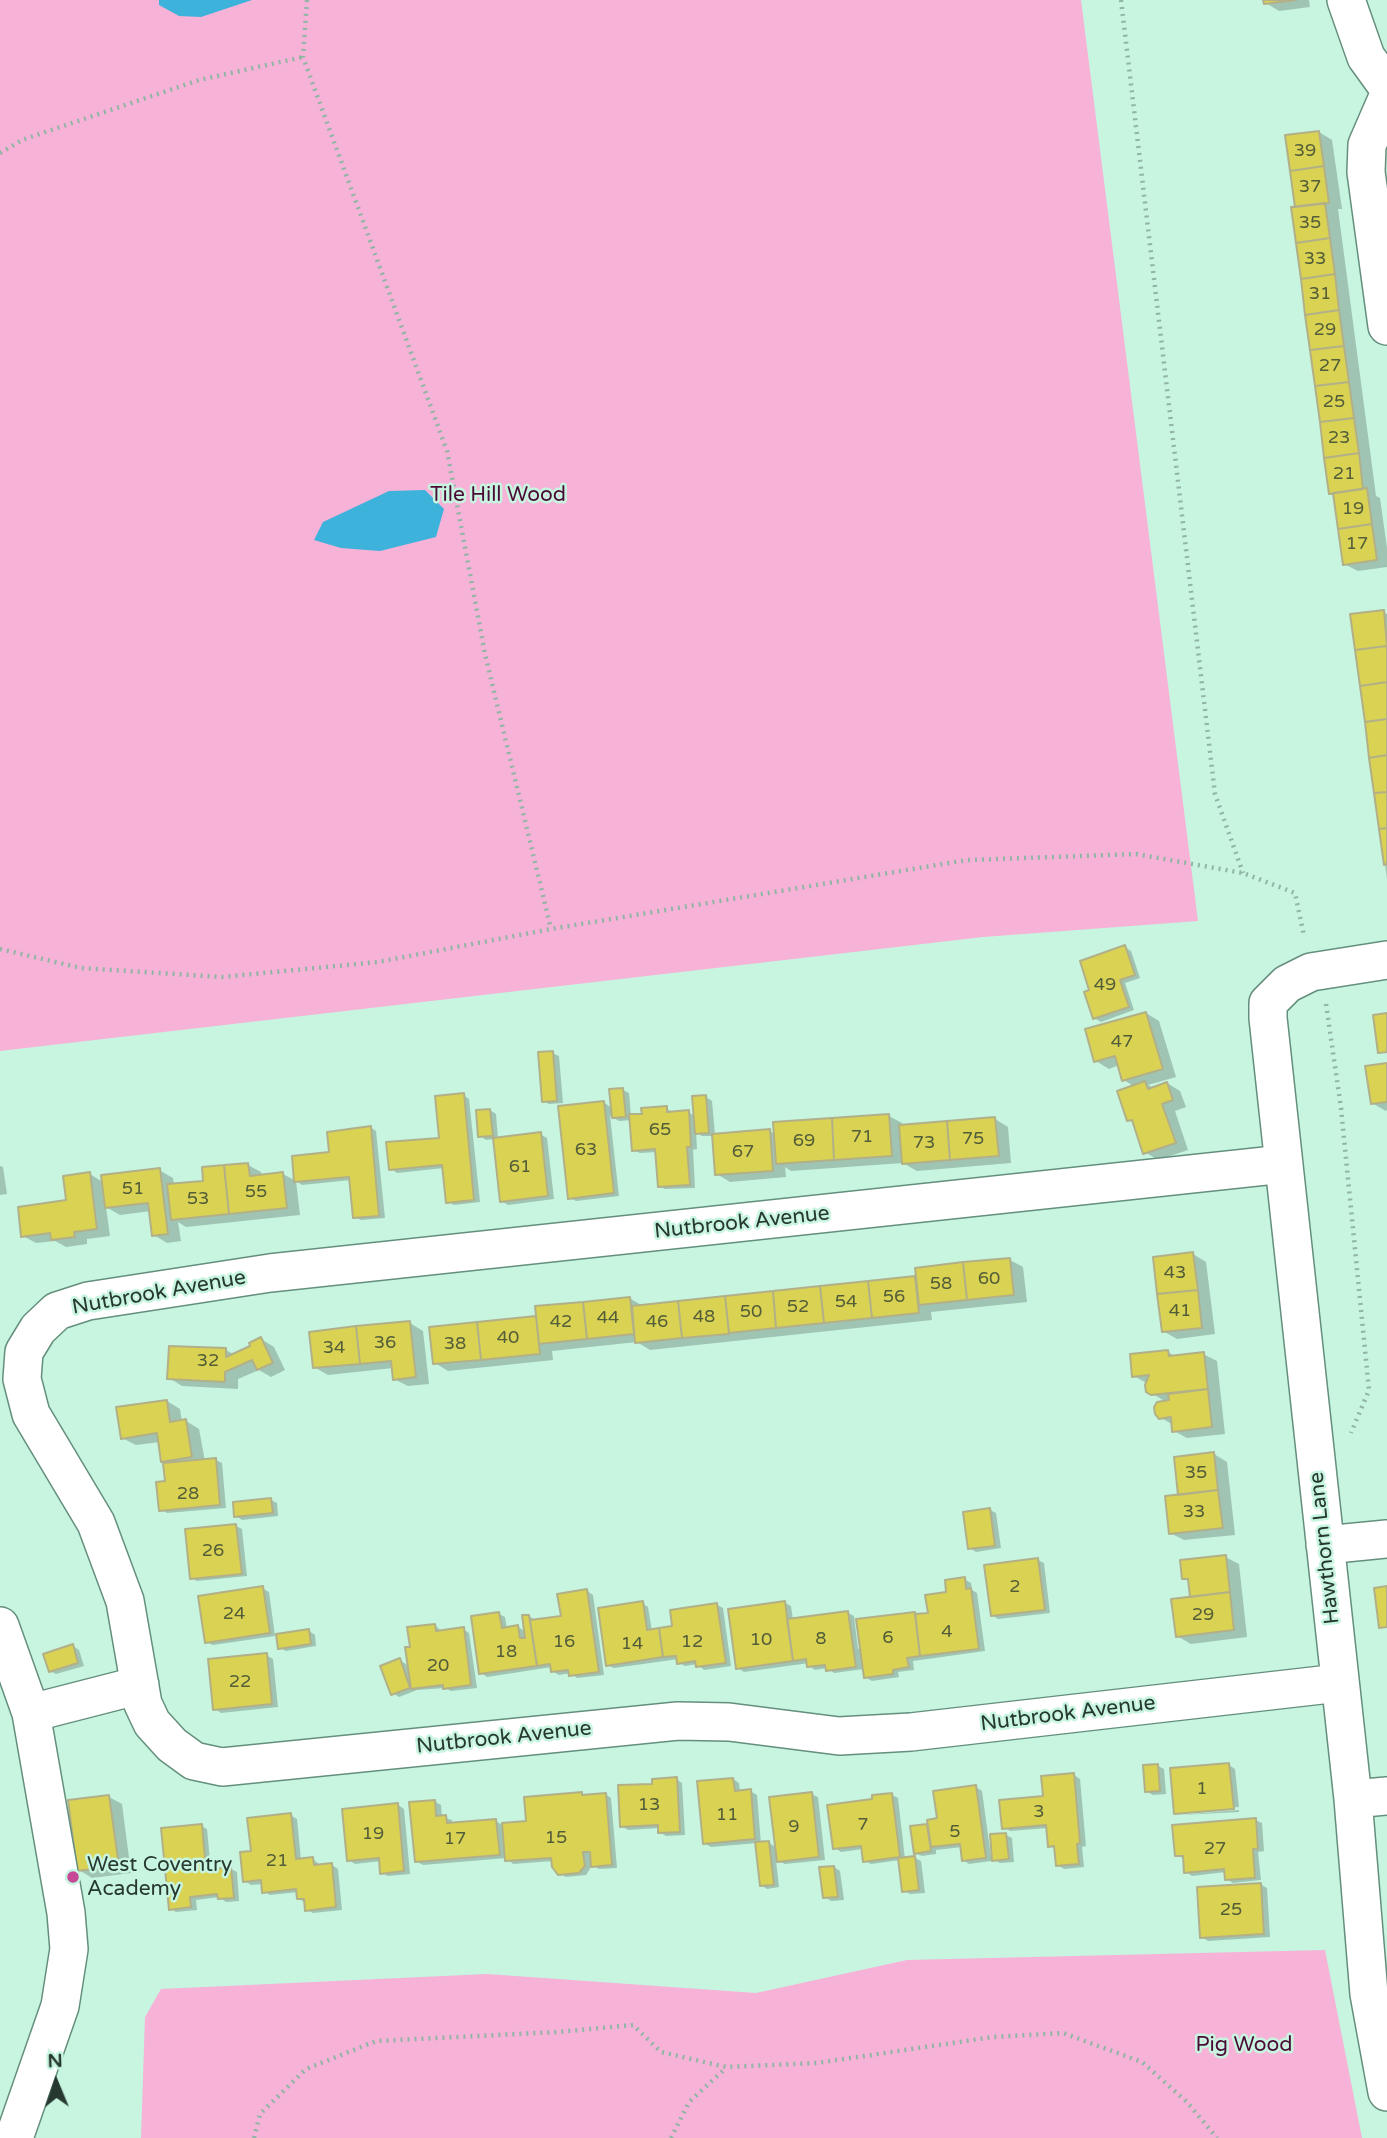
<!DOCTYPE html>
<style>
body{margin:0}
#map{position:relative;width:1387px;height:2138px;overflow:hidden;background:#c7f5e0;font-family:"Varela Round",sans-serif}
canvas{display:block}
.north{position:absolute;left:21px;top:2047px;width:70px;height:70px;-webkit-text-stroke:5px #c7f5e0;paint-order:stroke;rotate:358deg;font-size:19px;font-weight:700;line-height:28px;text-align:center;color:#263830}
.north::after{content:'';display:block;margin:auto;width:24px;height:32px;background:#263830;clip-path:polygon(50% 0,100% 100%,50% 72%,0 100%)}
</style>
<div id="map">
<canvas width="1387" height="2138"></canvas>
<div class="north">N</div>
</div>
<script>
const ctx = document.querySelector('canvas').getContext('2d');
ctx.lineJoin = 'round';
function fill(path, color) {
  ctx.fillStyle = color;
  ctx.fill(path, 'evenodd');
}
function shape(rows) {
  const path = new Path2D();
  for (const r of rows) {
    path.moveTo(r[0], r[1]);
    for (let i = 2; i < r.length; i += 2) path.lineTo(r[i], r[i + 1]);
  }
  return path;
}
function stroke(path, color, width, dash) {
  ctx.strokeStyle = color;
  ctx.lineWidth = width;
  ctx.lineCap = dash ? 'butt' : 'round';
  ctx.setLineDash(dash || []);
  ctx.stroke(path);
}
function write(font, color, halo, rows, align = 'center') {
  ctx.font = font + ' "Varela Round",sans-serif';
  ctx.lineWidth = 5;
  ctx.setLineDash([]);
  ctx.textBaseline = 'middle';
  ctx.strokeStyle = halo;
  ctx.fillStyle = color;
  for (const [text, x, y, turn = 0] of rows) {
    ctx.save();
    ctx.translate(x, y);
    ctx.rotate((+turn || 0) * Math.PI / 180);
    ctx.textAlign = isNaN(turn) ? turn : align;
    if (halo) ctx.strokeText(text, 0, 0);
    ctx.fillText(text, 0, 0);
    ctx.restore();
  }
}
fill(shape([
 [0,0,1081,0,1198,921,983,937,0,1051],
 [1325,1950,1362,2138,141,2138,145,2017,161,1989,487,1974,756,1993,907,1960]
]), '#f7b2d7');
fill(shape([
 [159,0,252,0,201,17,179,16,159,5],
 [425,490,444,509,436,537,380,551,341,548,314,540,323,522,389,491]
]), '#3db2db');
fill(shape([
 [1265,0,1309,0,1310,7,1279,11,1266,3],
 [1319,132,1332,140,1342,209,1338,209,1376,496,1380,498,1387,548,1387,567,1358,571,1344,564,1335,495,1331,493,1297,208],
 [1383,612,1387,614,1387,879,1352,616],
 [1125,947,1131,951,1140,978,1125,983,1134,1010,1101,1022,1094,1018,1092,991],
 [1146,1013,1159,1021,1176,1077,1148,1085,1154,1088,1167,1083,1180,1091,1186,1107,1175,1111,1188,1150,1158,1160,1145,1152,1135,1124,1129,1120,1135,1087,1124,1080,1119,1065,1109,1069,1096,1061],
 [552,1053,559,1056,563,1103,549,1104,543,1101],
 [1387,1065,1387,1110,1386,1111,1372,1103],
 [623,1090,629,1093,631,1116,643,1115,666,1108,673,1113,688,1112,695,1116,706,1097,712,1101,715,1135,769,1131,776,1134,889,1116,902,1123,903,1126,995,1119,1008,1127,1011,1163,917,1171,903,1163,791,1171,785,1167,786,1177,730,1182,717,1174,714,1136,702,1136,696,1132,697,1149,693,1150,695,1188,665,1189,659,1186,657,1152,640,1153,633,1150,632,1120,619,1121,610,1116,619,1196,576,1201,570,1198,603,1102,612,1108],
 [463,1095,469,1099,480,1202,454,1205,448,1202,444,1168,397,1173,391,1169,441,1139],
 [490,1110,496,1114,498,1139,540,1134,547,1138,554,1199,508,1205,501,1201,494,1139,486,1140,480,1136],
 [370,1127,376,1131,385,1218,361,1220,355,1217,351,1180,302,1185,296,1181,300,1215,186,1227,178,1222,181,1241,167,1243,154,1235,151,1211,120,1215,106,1207,110,1236,87,1239,87,1244,66,1247,55,1241,36,1243,23,1236,20,1208,68,1202,65,1177,90,1174,104,1183,103,1177,159,1170,173,1178,174,1185,205,1182,204,1169,248,1165,261,1172,262,1176,283,1174,296,1181,294,1158,331,1154,329,1134],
 [0,1166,3,1167,7,1194,0,1195],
 [1193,1254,1206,1262,1215,1334,1177,1339,1163,1331],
 [1010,1260,1023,1267,1027,1302,931,1312,932,1320,650,1350,637,1342,552,1351,553,1360,448,1371,435,1363,431,1329,538,1318,629,1298,643,1306,918,1278],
 [410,1323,423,1331,429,1384,408,1386,394,1379,393,1368,328,1375,314,1367],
 [261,1339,274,1347,285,1370,271,1377,259,1370,238,1379,238,1389,182,1386,169,1378,226,1350,235,1355,252,1347],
 [1168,1352,1176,1357,1203,1354,1217,1361,1225,1434,1187,1438,1174,1431,1173,1425,1160,1417,1166,1402,1148,1391,1148,1384,1134,1376],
 [167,1401,180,1409,182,1422,186,1421,199,1429,205,1461,216,1460,222,1463,226,1508,167,1513,160,1509,170,1465,163,1461,160,1442,136,1445,122,1438],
 [1214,1454,1227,1462,1235,1535,1184,1540,1170,1533,1180,1496],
 [271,1500,277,1503,278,1516,242,1520,236,1516],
 [990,1510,996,1513,1001,1548,976,1552,970,1548],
 [236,1526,242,1529,247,1576,197,1581,191,1578],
 [1225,1557,1239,1564,1247,1637,1191,1644,1177,1636,1192,1599,1190,1581,1184,1578],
 [1038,1560,1044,1563,1050,1613,998,1619,992,1615],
 [964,1579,971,1583,972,1590,977,1593,985,1651,913,1661,914,1670,898,1672,899,1677,872,1681,865,1677,864,1669,834,1673,827,1668,815,1670,809,1666,809,1663,744,1672,738,1668,785,1603,791,1606,793,1620,848,1613,854,1616,858,1649,914,1613,918,1616,930,1614],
 [262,1588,269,1592,275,1636,213,1645,206,1642],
 [587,1591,593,1595,604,1675,577,1678,571,1673,559,1675,552,1671,552,1667,487,1677,481,1673,499,1614,505,1617,507,1629,518,1627,526,1632,529,1616,535,1620,563,1617],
 [642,1603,648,1607,652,1631,674,1628,717,1605,723,1608,731,1666,704,1670,697,1664,685,1666,679,1663,679,1659,614,1668,607,1665],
 [435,1625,442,1632,463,1629,469,1633,477,1688,451,1691,445,1688,417,1690,399,1697,393,1693,399,1660,406,1664,409,1674],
 [309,1631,315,1635,316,1646,286,1651,280,1648],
 [73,1646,79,1650,84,1666,56,1674,50,1671],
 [266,1655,273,1659,278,1707,221,1713,215,1709],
 [1229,1765,1235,1769,1239,1807,1179,1812,1179,1815,1176,1813],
 [1158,1766,1164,1769,1166,1794,1153,1795,1146,1791],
 [1074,1775,1080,1779,1086,1846,1082,1847,1084,1867,1064,1869,1058,1865,1056,1849,1049,1846,1048,1828,1010,1831,1004,1827],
 [676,1779,682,1783,685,1835,666,1836,659,1832,659,1828,628,1830,622,1826,654,1786],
 [733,1779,739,1783,740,1792,750,1791,757,1795,761,1844,769,1843,777,1848,811,1794,818,1797,825,1860,785,1864,776,1860,779,1887,767,1889,761,1885,757,1843,711,1847,704,1843],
 [976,1787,982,1791,991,1857,994,1857,1006,1835,1012,1838,1014,1862,1000,1863,991,1858,991,1861,969,1864,963,1860,962,1847,936,1850,936,1854,922,1856,915,1853,912,1828,930,1826],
 [605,1794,611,1798,617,1868,599,1869,590,1864,590,1869,586,1875,566,1877,559,1873,553,1861,513,1864,507,1858,423,1865,416,1861,434,1801,441,1805,442,1817,452,1820,452,1824,496,1821,502,1825,528,1823],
 [892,1795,898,1798,905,1859,915,1858,921,1861,925,1893,910,1894,904,1891,900,1860,871,1864,865,1861,863,1849,841,1852,835,1848,874,1800],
 [109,1797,122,1804,131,1873,92,1878,79,1870],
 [398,1805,404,1809,410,1874,388,1876,382,1873,381,1861,355,1864,349,1860],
 [1239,1810,1239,1812,1180,1815],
 [290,1815,297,1819,301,1860,312,1859,318,1863,319,1867,332,1865,338,1869,342,1910,313,1913,307,1910,304,1902,298,1898,298,1892,270,1895,264,1891,263,1884,251,1885,245,1881,253,1853],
 [1255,1820,1262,1823,1264,1851,1258,1852,1261,1880,1233,1883,1227,1879,1226,1872,1192,1876,1186,1872,1185,1859,1176,1855],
 [201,1826,207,1829,211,1871,231,1869,237,1872,239,1901,226,1902,219,1897,196,1900,197,1910,176,1912,170,1909],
 [834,1867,840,1871,844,1900,831,1901,825,1897],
 [1260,1884,1267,1888,1270,1937,1208,1941,1202,1937]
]), '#0003');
const building = shape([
 [1263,0,1296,0,1264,4,1263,0],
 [1319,131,1324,166,1290,171,1285,135,1319,131],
 [1324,166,1329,203,1295,207,1290,171,1324,166],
 [1325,203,1330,238,1296,243,1291,207,1325,203],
 [1330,238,1335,274,1301,279,1296,243,1330,238],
 [1335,274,1339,310,1305,315,1301,279,1335,274],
 [1339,310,1344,346,1310,350,1305,315,1339,310],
 [1344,346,1349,382,1315,386,1310,350,1344,346],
 [1349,382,1354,418,1320,422,1315,386,1349,382],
 [1354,418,1359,453,1324,458,1320,422,1354,418],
 [1359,453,1363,489,1329,494,1324,458,1359,453],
 [1367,488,1372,524,1338,529,1333,493,1367,488],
 [1372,524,1377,560,1343,565,1338,529,1372,524],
 [1384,610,1387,646,1355,650,1350,614,1384,610],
 [1387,646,1387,682,1360,686,1355,650,1387,646],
 [1387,682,1387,719,1365,722,1360,686,1387,682],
 [1387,719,1387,755,1369,758,1365,722,1387,719],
 [1387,755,1387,792,1374,793,1369,758,1387,755],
 [1387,792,1387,828,1379,829,1374,793,1387,792],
 [1387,828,1387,864,1384,865,1379,829,1387,828],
 [1125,945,1135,975,1120,980,1129,1007,1093,1019,1084,992,1089,990,1080,961,1125,945],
 [1146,1012,1163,1069,1122,1081,1115,1056,1094,1062,1085,1029,1146,1012],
 [1387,1013,1387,1052,1378,1053,1373,1015,1387,1013],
 [553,1051,557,1101,542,1102,538,1052,553,1051],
 [1387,1063,1387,1102,1371,1104,1365,1066,1387,1063],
 [1145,1081,1148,1089,1167,1082,1173,1100,1162,1104,1176,1143,1143,1154,1132,1120,1127,1121,1117,1091,1145,1081],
 [623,1088,626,1117,612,1118,609,1089,623,1088],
 [464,1093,474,1200,446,1203,442,1165,389,1170,386,1142,439,1138,435,1096,464,1093],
 [706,1095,709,1133,695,1134,692,1096,706,1095],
 [604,1101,614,1193,568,1199,558,1106,604,1101],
 [667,1106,667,1112,689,1110,691,1147,687,1147,690,1185,658,1187,655,1149,632,1151,629,1114,642,1114,641,1108,667,1106],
 [490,1109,493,1136,478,1137,476,1110,490,1109],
 [889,1114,892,1156,834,1160,832,1118,889,1114],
 [995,1117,999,1156,950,1160,947,1121,995,1117],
 [832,1118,834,1160,776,1164,773,1122,832,1118],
 [947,1121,950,1160,902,1164,899,1125,947,1121],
 [371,1126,379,1216,353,1218,349,1177,294,1182,292,1156,329,1152,327,1132,371,1126],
 [770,1129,773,1171,715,1175,712,1134,770,1129],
 [541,1132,548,1196,500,1202,493,1138,541,1132],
 [248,1163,250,1176,283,1172,287,1208,229,1214,224,1165,248,1163],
 [224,1165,229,1214,171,1220,167,1184,203,1181,202,1167,224,1165],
 [160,1168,168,1234,152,1236,148,1203,105,1208,101,1175,160,1168],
 [90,1172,97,1229,74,1232,75,1237,51,1240,50,1233,21,1237,18,1207,66,1200,63,1176,90,1172],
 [1193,1252,1198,1290,1157,1294,1153,1257,1193,1252],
 [1010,1258,1014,1295,967,1300,963,1262,1010,1258],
 [963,1262,967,1300,919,1305,915,1268,963,1262],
 [915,1276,919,1313,872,1318,868,1281,915,1276],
 [868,1281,872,1318,824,1323,820,1286,868,1281],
 [820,1286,824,1323,776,1328,773,1291,820,1286],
 [1198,1290,1202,1328,1162,1332,1157,1294,1198,1290],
 [773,1291,776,1328,729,1333,725,1296,773,1291],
 [725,1296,729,1334,682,1338,678,1301,725,1296],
 [630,1297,634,1334,587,1339,583,1302,630,1297],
 [678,1301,682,1338,635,1343,632,1306,678,1301],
 [583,1302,587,1339,539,1344,535,1306,583,1302],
 [536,1316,540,1354,481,1360,477,1322,536,1316],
 [410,1321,416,1377,393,1380,391,1361,360,1364,356,1326,410,1321],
 [477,1322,481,1360,433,1364,429,1327,477,1322],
 [356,1326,360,1364,313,1368,309,1332,356,1326],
 [261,1337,273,1363,257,1370,252,1360,225,1372,225,1382,167,1379,169,1346,226,1348,226,1357,250,1346,249,1343,261,1337],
 [1168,1350,1169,1356,1204,1352,1208,1389,1151,1395,1146,1392,1145,1385,1149,1375,1132,1377,1130,1354,1168,1350],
 [1208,1389,1212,1427,1172,1432,1171,1417,1159,1419,1155,1414,1154,1407,1157,1402,1169,1400,1168,1394,1208,1389],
 [167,1400,170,1422,186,1419,192,1457,161,1462,157,1433,121,1439,116,1407,167,1400],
 [1214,1452,1218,1490,1178,1495,1174,1457,1214,1452],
 [216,1458,220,1505,159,1511,156,1482,165,1481,163,1463,216,1458],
 [1218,1490,1223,1528,1169,1534,1165,1496,1218,1490],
 [271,1498,273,1513,234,1517,233,1502,271,1498],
 [990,1508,995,1546,968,1549,963,1512,990,1508],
 [236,1524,242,1574,190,1579,185,1529,236,1524],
 [1226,1555,1230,1592,1190,1597,1188,1579,1182,1579,1180,1560,1226,1555],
 [1038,1558,1045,1610,991,1616,984,1565,1038,1558],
 [965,1577,966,1589,971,1588,979,1649,920,1656,915,1614,928,1613,925,1595,946,1592,945,1580,965,1577],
 [263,1586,270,1633,205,1643,198,1596,263,1586],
 [1387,1586,1387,1627,1379,1628,1374,1588,1387,1586],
 [587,1589,599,1672,569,1676,568,1670,551,1672,550,1664,537,1666,530,1620,561,1616,557,1594,587,1589],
 [1230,1592,1234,1630,1176,1637,1171,1599,1230,1592],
 [643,1601,647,1630,659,1628,663,1657,606,1666,598,1608,643,1601],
 [785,1601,793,1661,736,1669,728,1609,785,1601],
 [717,1603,726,1663,696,1667,695,1661,677,1664,676,1656,663,1657,659,1628,672,1626,670,1610,717,1603],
 [848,1611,856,1667,826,1671,825,1665,807,1667,806,1659,793,1661,787,1619,848,1611],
 [499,1612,502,1628,518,1625,520,1638,525,1638,522,1615,529,1615,537,1666,479,1674,471,1616,499,1612],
 [915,1612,920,1656,907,1658,909,1667,893,1670,893,1674,864,1678,856,1619,915,1612],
 [435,1624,436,1631,464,1627,471,1685,443,1689,443,1685,411,1689,405,1647,410,1647,407,1627,435,1624],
 [309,1629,311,1644,278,1649,276,1634,309,1629],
 [73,1644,78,1663,49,1672,43,1654,73,1644],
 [267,1653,272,1704,213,1710,208,1659,267,1653],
 [400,1658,410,1688,391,1695,380,1666,400,1658],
 [1229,1763,1234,1809,1174,1814,1170,1768,1229,1763],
 [1158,1764,1160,1791,1145,1792,1143,1765,1158,1764],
 [1074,1773,1080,1843,1077,1844,1079,1864,1056,1866,1054,1846,1048,1847,1046,1825,1002,1829,999,1800,1043,1796,1041,1776,1074,1773],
 [677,1777,680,1832,658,1833,658,1825,620,1827,618,1785,652,1784,652,1779,677,1777],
 [733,1778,735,1791,751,1789,755,1839,703,1844,697,1781,733,1778],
 [976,1785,986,1858,962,1861,960,1844,931,1847,927,1820,937,1818,933,1791,976,1785],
 [582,1792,582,1795,606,1793,612,1865,591,1867,590,1852,583,1852,585,1866,579,1873,558,1875,552,1867,551,1858,505,1861,502,1823,526,1821,524,1797,582,1792],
 [812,1792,819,1857,777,1862,769,1797,812,1792],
 [892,1793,900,1857,863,1862,861,1846,833,1849,827,1805,872,1799,872,1795,892,1793],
 [109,1795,119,1866,77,1871,68,1800,109,1795],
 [435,1800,436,1816,446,1815,447,1823,496,1819,500,1855,415,1862,409,1802,435,1800],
 [398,1803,404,1871,380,1874,379,1858,347,1861,342,1809,398,1803],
 [291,1813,296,1859,313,1857,314,1865,332,1863,336,1907,305,1911,304,1899,297,1899,296,1889,262,1893,261,1880,243,1882,240,1852,251,1851,247,1818,291,1813],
 [1256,1818,1258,1849,1253,1849,1255,1878,1225,1880,1224,1869,1184,1873,1183,1856,1175,1856,1172,1825,1256,1818],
 [202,1824,206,1870,231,1867,234,1898,218,1899,217,1894,190,1897,191,1907,169,1910,161,1828,202,1824],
 [927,1824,931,1851,914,1854,910,1826,927,1824],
 [1006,1833,1009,1859,992,1861,990,1834,1006,1833],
 [769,1841,774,1885,760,1886,755,1842,769,1841],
 [915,1856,919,1890,902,1892,898,1858,915,1856],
 [834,1866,838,1897,823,1898,819,1867,834,1866],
 [1261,1883,1264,1934,1200,1938,1197,1887,1261,1883]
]);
fill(building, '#dad253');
stroke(building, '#b1b088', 2);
const minor = shape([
 [1346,0,1366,57,1387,86],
 [1387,99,1367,145,1366,172,1387,326],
 [1387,960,1311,972,1287,984,1268,1003,1268,1018,1353,1799,1369,1994,1387,2092],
 [1284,1164,270,1273,88,1301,57,1311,38,1329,24,1352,22,1379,31,1414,96,1523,125,1601,143,1704,152,1723,172,1745,194,1761,222,1767,678,1721,729,1722,839,1736,911,1732,1339,1683],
 [1325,1545,1387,1539],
 [0,1626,31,1713,66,1913,69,1949,60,2006,14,2138],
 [31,1713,140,1685],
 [1353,1799,1387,1796]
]);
stroke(minor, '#658f7d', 40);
stroke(shape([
 [307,0,303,57,447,451,485,654,551,929],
 [1121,0,1215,794,1243,873],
 [0,153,22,140,199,80,303,57],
 [0,949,81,968,222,977,378,962,551,929,967,860,1136,854,1243,873,1295,893,1304,936],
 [1326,1004,1341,1108,1369,1390,1351,1433],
 [254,2138,260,2114,306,2069,376,2041,558,2032,633,2025,661,2052,726,2067,817,2063,993,2037,1063,2033,1142,2062,1187,2102,1217,2138],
 [671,2138,689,2102,726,2068]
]), '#90b5a4', 4.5, [2, 5]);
stroke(minor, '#fff', 37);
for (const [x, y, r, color] of [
 [73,1877,7,"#c64897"]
]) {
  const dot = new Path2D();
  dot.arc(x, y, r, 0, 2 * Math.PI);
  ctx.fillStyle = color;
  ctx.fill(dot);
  stroke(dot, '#c7f5e0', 2.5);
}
write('18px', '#535e39', null, [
 ["39",1305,151],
 ["37",1310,187],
 ["35",1310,223],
 ["33",1315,259],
 ["31",1320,294],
 ["29",1325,330],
 ["27",1330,366],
 ["25",1334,402],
 ["23",1339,438],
 ["21",1344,474],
 ["19",1353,509],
 ["17",1357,544],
 ["49",1105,985],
 ["47",1122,1042],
 ["65",660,1130],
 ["71",862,1137],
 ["75",973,1139],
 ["69",804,1141],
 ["73",924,1143],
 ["63",586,1150],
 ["67",743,1152],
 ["61",520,1167],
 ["51",133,1189],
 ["55",256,1192],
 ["53",198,1199],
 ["43",1175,1273],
 ["60",989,1279],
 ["58",941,1284],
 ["56",894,1297],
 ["54",846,1302],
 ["52",798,1307],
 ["41",1180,1311],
 ["50",751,1312],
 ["48",704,1317],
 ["44",608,1318],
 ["42",561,1322],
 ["46",657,1322],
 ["40",508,1338],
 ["36",385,1343],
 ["38",455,1344],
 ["34",334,1348],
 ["32",208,1361],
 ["35",1196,1473],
 ["28",188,1494],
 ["33",1194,1512],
 ["26",213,1551],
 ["2",1015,1587],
 ["24",234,1614],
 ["29",1203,1615],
 ["4",947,1632],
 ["6",888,1638],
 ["8",821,1639],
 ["10",761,1640],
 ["16",564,1642],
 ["12",692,1642],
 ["14",632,1644],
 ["18",506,1652],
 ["20",438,1666],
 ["22",240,1682],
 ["1",1202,1789],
 ["13",649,1805],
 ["3",1039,1812],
 ["11",727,1815],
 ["7",863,1825],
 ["9",794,1827],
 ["5",955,1832],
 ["19",373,1834],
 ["15",556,1838],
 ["17",455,1839],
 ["27",1215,1849],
 ["21",277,1861],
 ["25",1231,1910]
]);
write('21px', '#4b0a35', '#c7f5e0', [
 ["Tile Hill Wood",498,495],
 ["Pig Wood",1244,2045]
]);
write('21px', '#263830', '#c7f5e0', [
 ["Nutbrook Avenue",742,1223,-6],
 ["Nutbrook Avenue",159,1293,-10],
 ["Hawthorn Lane",1325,1548,-96],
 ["Nutbrook Avenue",1068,1714,-7],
 ["Nutbrook Avenue",504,1738,-6]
]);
write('21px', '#263830', '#c7f5e0', [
 ["West Coventry",87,1865],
 ["Academy",87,1889]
], 'left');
</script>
